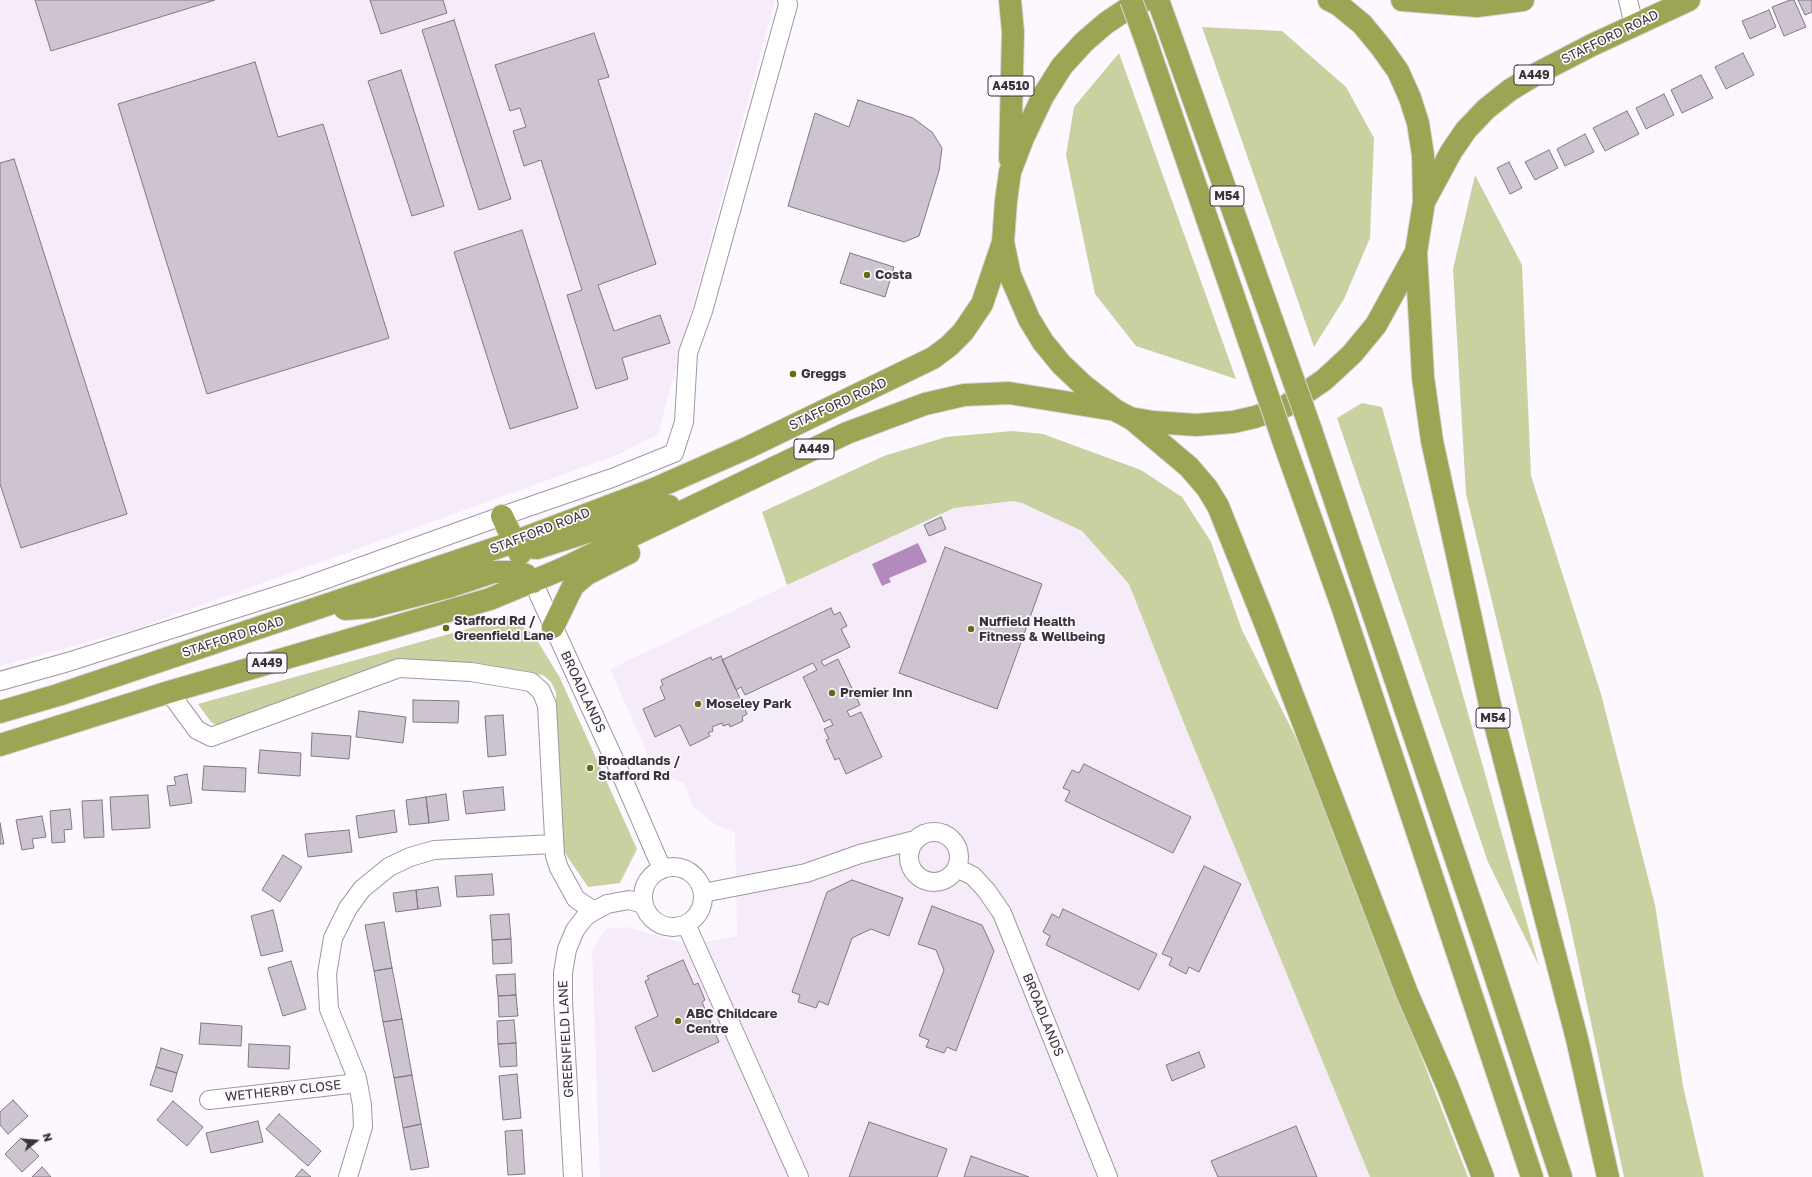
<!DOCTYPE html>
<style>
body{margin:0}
#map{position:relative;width:1812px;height:1177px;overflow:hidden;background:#fdf8ff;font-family:"Golos Text",sans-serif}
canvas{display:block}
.north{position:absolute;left:16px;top:1121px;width:40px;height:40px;-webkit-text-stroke:3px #fdf8ff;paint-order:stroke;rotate:73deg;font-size:11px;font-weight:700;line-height:16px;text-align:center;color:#373438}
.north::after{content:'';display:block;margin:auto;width:14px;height:18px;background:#373438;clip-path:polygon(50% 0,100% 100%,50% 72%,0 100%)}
</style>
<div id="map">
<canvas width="1812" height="1177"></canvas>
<div class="north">N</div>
</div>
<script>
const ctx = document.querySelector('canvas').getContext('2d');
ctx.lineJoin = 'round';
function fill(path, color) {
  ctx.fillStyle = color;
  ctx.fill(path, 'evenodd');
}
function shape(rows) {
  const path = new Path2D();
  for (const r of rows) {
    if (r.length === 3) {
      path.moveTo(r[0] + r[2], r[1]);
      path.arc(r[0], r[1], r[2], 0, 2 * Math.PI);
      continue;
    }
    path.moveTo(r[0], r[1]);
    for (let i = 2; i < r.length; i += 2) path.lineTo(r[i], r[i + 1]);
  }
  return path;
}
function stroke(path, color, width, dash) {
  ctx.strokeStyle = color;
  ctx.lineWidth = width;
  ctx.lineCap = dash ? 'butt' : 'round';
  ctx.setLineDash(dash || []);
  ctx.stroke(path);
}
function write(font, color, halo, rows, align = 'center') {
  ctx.font = font + ' "Golos Text",sans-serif';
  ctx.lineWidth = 3.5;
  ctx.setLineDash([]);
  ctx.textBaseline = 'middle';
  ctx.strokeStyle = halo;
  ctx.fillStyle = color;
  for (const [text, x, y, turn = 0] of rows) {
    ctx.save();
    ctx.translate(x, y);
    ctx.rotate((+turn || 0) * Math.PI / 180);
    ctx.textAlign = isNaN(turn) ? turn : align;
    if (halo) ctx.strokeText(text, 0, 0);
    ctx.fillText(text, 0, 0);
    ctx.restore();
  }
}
fill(shape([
 [0,0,775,0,658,434,617,455,135,629,0,666],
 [1014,501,1022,503,1082,531,1129,584,1183,721,1370,1177,600,1177,592,950,606,929,627,927,690,945,737,936,735,833,716,825,693,807,684,783,657,775,610,669,891,536,954,508]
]), '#f6ebf9');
fill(shape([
 [1202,27,1282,31,1346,87,1374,138,1370,238,1344,299,1314,347],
 [1119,53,1236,379,1136,346,1095,294,1066,155,1074,107],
 [1475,175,1522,265,1531,476,1601,694,1655,905,1683,1086,1704,1177,1624,1177,1568,915,1466,494,1453,269],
 [1362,403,1382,407,1539,966,1488,862,1337,418],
 [1012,431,1043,434,1141,470,1182,497,1211,542,1242,630,1304,754,1468,1177,1370,1177,1183,721,1129,584,1082,531,1022,503,1014,501,954,508,787,585,762,512,884,456,946,437],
 [510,617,534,635,560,678,637,849,620,883,588,887,558,843,556,692,551,682,543,675,411,661,224,729,211,722,198,704]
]), '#c9d1a1');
fill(shape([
 [918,543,927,562,889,578,891,582,882,586,872,564]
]), '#b38abe');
const building = shape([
 [35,0,215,0,51,51,35,0],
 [370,0,443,0,447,13,381,34,370,0],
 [1790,0,1794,0,1806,27,1784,36,1772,7,1790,0],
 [1798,0,1812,0,1812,12,1805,15,1798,0],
 [1769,10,1776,27,1750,39,1742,21,1769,10],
 [454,20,511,199,479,210,422,30,454,20],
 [594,33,609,77,598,80,656,264,598,285,614,331,660,315,670,343,622,358,628,379,596,389,567,295,582,290,541,160,524,166,513,131,526,127,520,108,510,111,495,65,594,33],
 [1743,53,1754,75,1726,89,1715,67,1743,53],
 [255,62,278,137,323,124,389,338,207,394,118,104,255,62],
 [401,70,444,206,412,216,368,81,401,70],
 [1701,75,1713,98,1682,113,1671,90,1701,75],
 [1664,94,1674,115,1646,129,1636,108,1664,94],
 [858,100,913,118,932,132,942,148,939,171,919,236,904,242,788,206,815,113,849,127,858,100],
 [1627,111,1639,134,1605,151,1593,128,1627,111],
 [1585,134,1594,152,1565,166,1557,149,1585,134],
 [1549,150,1558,168,1535,180,1525,162,1549,150],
 [14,159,127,514,21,548,0,484,0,163,14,159],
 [1509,162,1522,188,1510,194,1497,168,1509,162],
 [522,230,578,408,510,429,454,252,522,230],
 [850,253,894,267,885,297,840,283,850,253],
 [941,517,946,529,929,536,924,525,941,517],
 [945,547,1042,584,997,709,899,673,945,547],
 [831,608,834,615,840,612,847,626,841,629,850,647,821,661,824,666,838,659,860,705,847,711,850,717,861,712,882,757,846,774,839,758,835,760,826,740,829,739,824,729,833,725,830,719,824,722,803,677,817,670,813,663,745,695,741,687,736,690,722,660,831,608],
 [721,656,747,714,742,717,743,721,730,727,729,724,723,726,722,723,712,727,713,731,708,733,710,736,690,746,680,725,655,737,643,709,665,699,660,687,663,685,661,680,711,657,712,660,721,656],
 [413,700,459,701,458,723,413,722,413,700],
 [359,711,406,717,403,743,356,737,359,711],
 [503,715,506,755,488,757,485,716,503,715],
 [312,733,351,736,349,759,311,756,312,733],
 [260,750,301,753,300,776,258,773,260,750],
 [1084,764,1191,817,1173,853,1065,801,1070,791,1063,788,1072,770,1079,773,1084,764],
 [204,766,246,768,245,792,202,790,204,766],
 [187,774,192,803,170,806,167,786,176,785,174,777,187,774],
 [503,787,505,810,466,814,463,791,503,787],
 [446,794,449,820,429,823,426,797,446,794],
 [148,795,150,828,112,830,110,797,148,795],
 [426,797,429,823,409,825,406,800,426,797],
 [102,800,104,837,84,838,82,801,102,800],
 [70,809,72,829,64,830,65,842,52,843,50,811,70,809],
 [394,810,397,832,359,838,356,816,394,810],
 [42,816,46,837,32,839,34,848,22,850,16,820,42,816],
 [0,823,4,844,0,844,0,823],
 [349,830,352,852,308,857,305,834,349,830],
 [283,855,302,867,280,902,262,890,283,855],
 [1204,866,1241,884,1199,972,1189,967,1186,974,1169,965,1172,958,1162,954,1204,866],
 [492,874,494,895,457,897,455,876,492,874],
 [852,880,903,898,889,936,871,929,852,938,828,1005,819,1001,816,1008,798,1002,800,995,792,992,827,892,852,880],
 [438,887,441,906,418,909,416,890,438,887],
 [416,890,418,909,396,912,393,893,416,890],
 [932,906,982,925,994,951,956,1051,947,1047,944,1053,926,1047,929,1040,919,1036,944,970,936,950,918,944,932,906],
 [1063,909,1157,954,1139,990,1046,945,1050,936,1043,932,1052,914,1059,918,1063,909],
 [273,910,283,951,261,956,251,916,273,910],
 [509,914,511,939,492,940,490,915,509,914],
 [384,922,392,968,374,971,365,925,384,922],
 [511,939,512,963,493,964,492,940,511,939],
 [683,960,694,985,698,983,705,1000,702,1002,719,1042,653,1072,635,1027,658,1016,645,981,649,979,647,976,683,960],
 [291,961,306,1009,283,1016,268,968,291,961],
 [392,968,402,1019,383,1022,374,971,392,968],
 [515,974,516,995,498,996,496,975,515,974],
 [516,995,518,1016,499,1017,498,996,516,995],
 [402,1019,412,1075,394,1078,383,1022,402,1019],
 [514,1020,516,1043,498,1044,497,1021,514,1020],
 [201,1023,242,1026,241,1046,199,1044,201,1023],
 [516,1043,517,1066,500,1067,498,1044,516,1043],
 [249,1044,290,1046,289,1069,248,1067,249,1044],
 [161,1048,183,1055,177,1073,156,1067,161,1048],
 [1199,1052,1205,1067,1172,1081,1166,1065,1199,1052],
 [156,1067,177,1073,172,1092,150,1085,156,1067],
 [517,1074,521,1118,503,1120,499,1076,517,1074],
 [412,1075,421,1124,403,1128,394,1078,412,1075],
 [13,1100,28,1116,8,1134,0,1125,0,1112,13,1100],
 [173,1101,203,1127,187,1146,157,1120,173,1101],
 [279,1114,321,1151,308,1166,266,1129,279,1114],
 [258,1121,263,1142,211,1153,206,1133,258,1121],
 [869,1122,947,1149,937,1177,849,1177,869,1122],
 [421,1124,429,1167,411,1170,403,1128,421,1124],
 [1296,1126,1317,1177,1218,1177,1211,1161,1296,1126],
 [522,1130,525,1174,508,1175,505,1131,522,1130],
 [21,1138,39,1156,22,1172,5,1154,21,1138],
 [971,1156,1029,1177,964,1177,971,1156],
 [42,1167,51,1177,32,1177,42,1167],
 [302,1169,311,1177,295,1177,302,1169]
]);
fill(building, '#cdc4cf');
stroke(building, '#807983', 1);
const street = shape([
 [1628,0,1634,25],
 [533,582,624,781,662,869],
 [0,681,68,662,304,587,502,516,612,478,674,453,684,422,688,353,703,311,788,5,787,0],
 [169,692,197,730,211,737,399,668,471,672,531,682,541,691,547,705,555,856,559,868,576,899,594,911],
 [934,857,25],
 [673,897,30],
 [957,868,973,876,986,890,1002,913,1108,1177],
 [703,893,806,873,860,854,915,840],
 [686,924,799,1177],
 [209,1100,358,1083],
 [348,1177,363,1127,362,1105,357,1078,329,1009,327,974,333,938,348,908,362,889,389,867,410,857,434,850,554,844],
 [573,1177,563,1001,563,973,567,949,575,930,585,917,594,911,607,904,629,900,643,904]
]);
const highway = shape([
 [1146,0,1130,7,1106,23,1084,42,1062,66,1043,96,1023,138,1010,172,1006,201,1003,242,1010,275,1029,319,1043,342,1061,364,1083,385,1115,410,1130,418,1153,422,1196,425,1233,422,1255,417,1286,406,1324,380,1352,354,1376,325,1416,252,1424,202,1423,155,1418,123,1410,98,1398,71,1381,47,1362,24,1339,5,1329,0],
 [1158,0,1288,365],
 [1402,0,1477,6,1523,0],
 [1145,38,1260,373],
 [1010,159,1013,32,1010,0],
 [1424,202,1451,152,1466,130,1486,109,1510,90,1538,73,1592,45,1689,0],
 [1416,252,1423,377,1432,441,1490,705,1577,1039,1608,1177],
 [1132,419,1189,467,1207,488,1218,506,1263,618,1407,993,1447,1085,1483,1177],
 [1311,430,1486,948,1561,1177],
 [1283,440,1342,606,1532,1177],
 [502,516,520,554],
 [517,543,525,547,537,548,669,506],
 [345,609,371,607,448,587,493,572,517,572,526,575,533,582],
 [553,627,573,586,587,574,629,553],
 [0,712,58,695,514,542,654,489,747,448,933,358,949,346,963,332,982,304,1003,242],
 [0,745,169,692,490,599,562,569,847,433,925,404,964,395,1009,393,1115,410]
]);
stroke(street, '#9f97a1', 20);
stroke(highway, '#d7d6d7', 24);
stroke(street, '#fff', 18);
stroke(highway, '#9ba553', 22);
const highwayBridge = shape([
 [1131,0,1145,38],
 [1288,365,1311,430],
 [1260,373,1283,440]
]);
stroke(highwayBridge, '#d7d6d7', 24, []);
stroke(highwayBridge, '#9ba553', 22);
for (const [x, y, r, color] of [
 [867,275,4,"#646c12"],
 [793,374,4,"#646c12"],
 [446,628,4,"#646c12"],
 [971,629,4,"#646c12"],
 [832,693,4,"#646c12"],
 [698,704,4,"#646c12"],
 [590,768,4,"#646c12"],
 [678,1021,4,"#646c12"]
]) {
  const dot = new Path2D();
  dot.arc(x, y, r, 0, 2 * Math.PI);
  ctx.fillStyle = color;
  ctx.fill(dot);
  stroke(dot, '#fdf8ff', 1.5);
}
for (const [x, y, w] of [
 [1534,75,40],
 [1011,86,46],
 [1227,196,34],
 [814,449,40],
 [267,663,40],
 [1493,718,34]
]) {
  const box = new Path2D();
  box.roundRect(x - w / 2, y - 10, w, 20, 3);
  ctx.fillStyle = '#fdf8ff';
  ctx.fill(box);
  stroke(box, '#373438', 1);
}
write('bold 12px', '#373438', null, [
 ["A449",1534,75],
 ["A4510",1011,86],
 ["M54",1227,196],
 ["A449",814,449],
 ["A449",267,663],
 ["M54",1493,718]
]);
write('13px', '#373438', '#fdf8ff', [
 ["STAFFORD ROAD",1610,37,-26],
 ["STAFFORD ROAD",838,404,-25],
 ["STAFFORD ROAD",540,531,-21],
 ["STAFFORD ROAD",233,637,-18],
 ["BROADLANDS",583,692,65],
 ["BROADLANDS",1043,1015,68],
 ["GREENFIELD LANE",566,1039,-93],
 ["WETHERBY CLOSE",283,1091,-6]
]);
write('bold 13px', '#373438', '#fdf8ff', [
 ["Costa",875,275],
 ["Greggs",801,374],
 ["Stafford Rd /",454,621],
 ["Greenfield Lane",454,636],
 ["Nuffield Health",979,622],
 ["Fitness & Wellbeing",979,637],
 ["Premier Inn",840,693],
 ["Moseley Park",706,704],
 ["Broadlands /",598,761],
 ["Stafford Rd",598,776],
 ["ABC Childcare",686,1014],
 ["Centre",686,1029]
], 'left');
</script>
